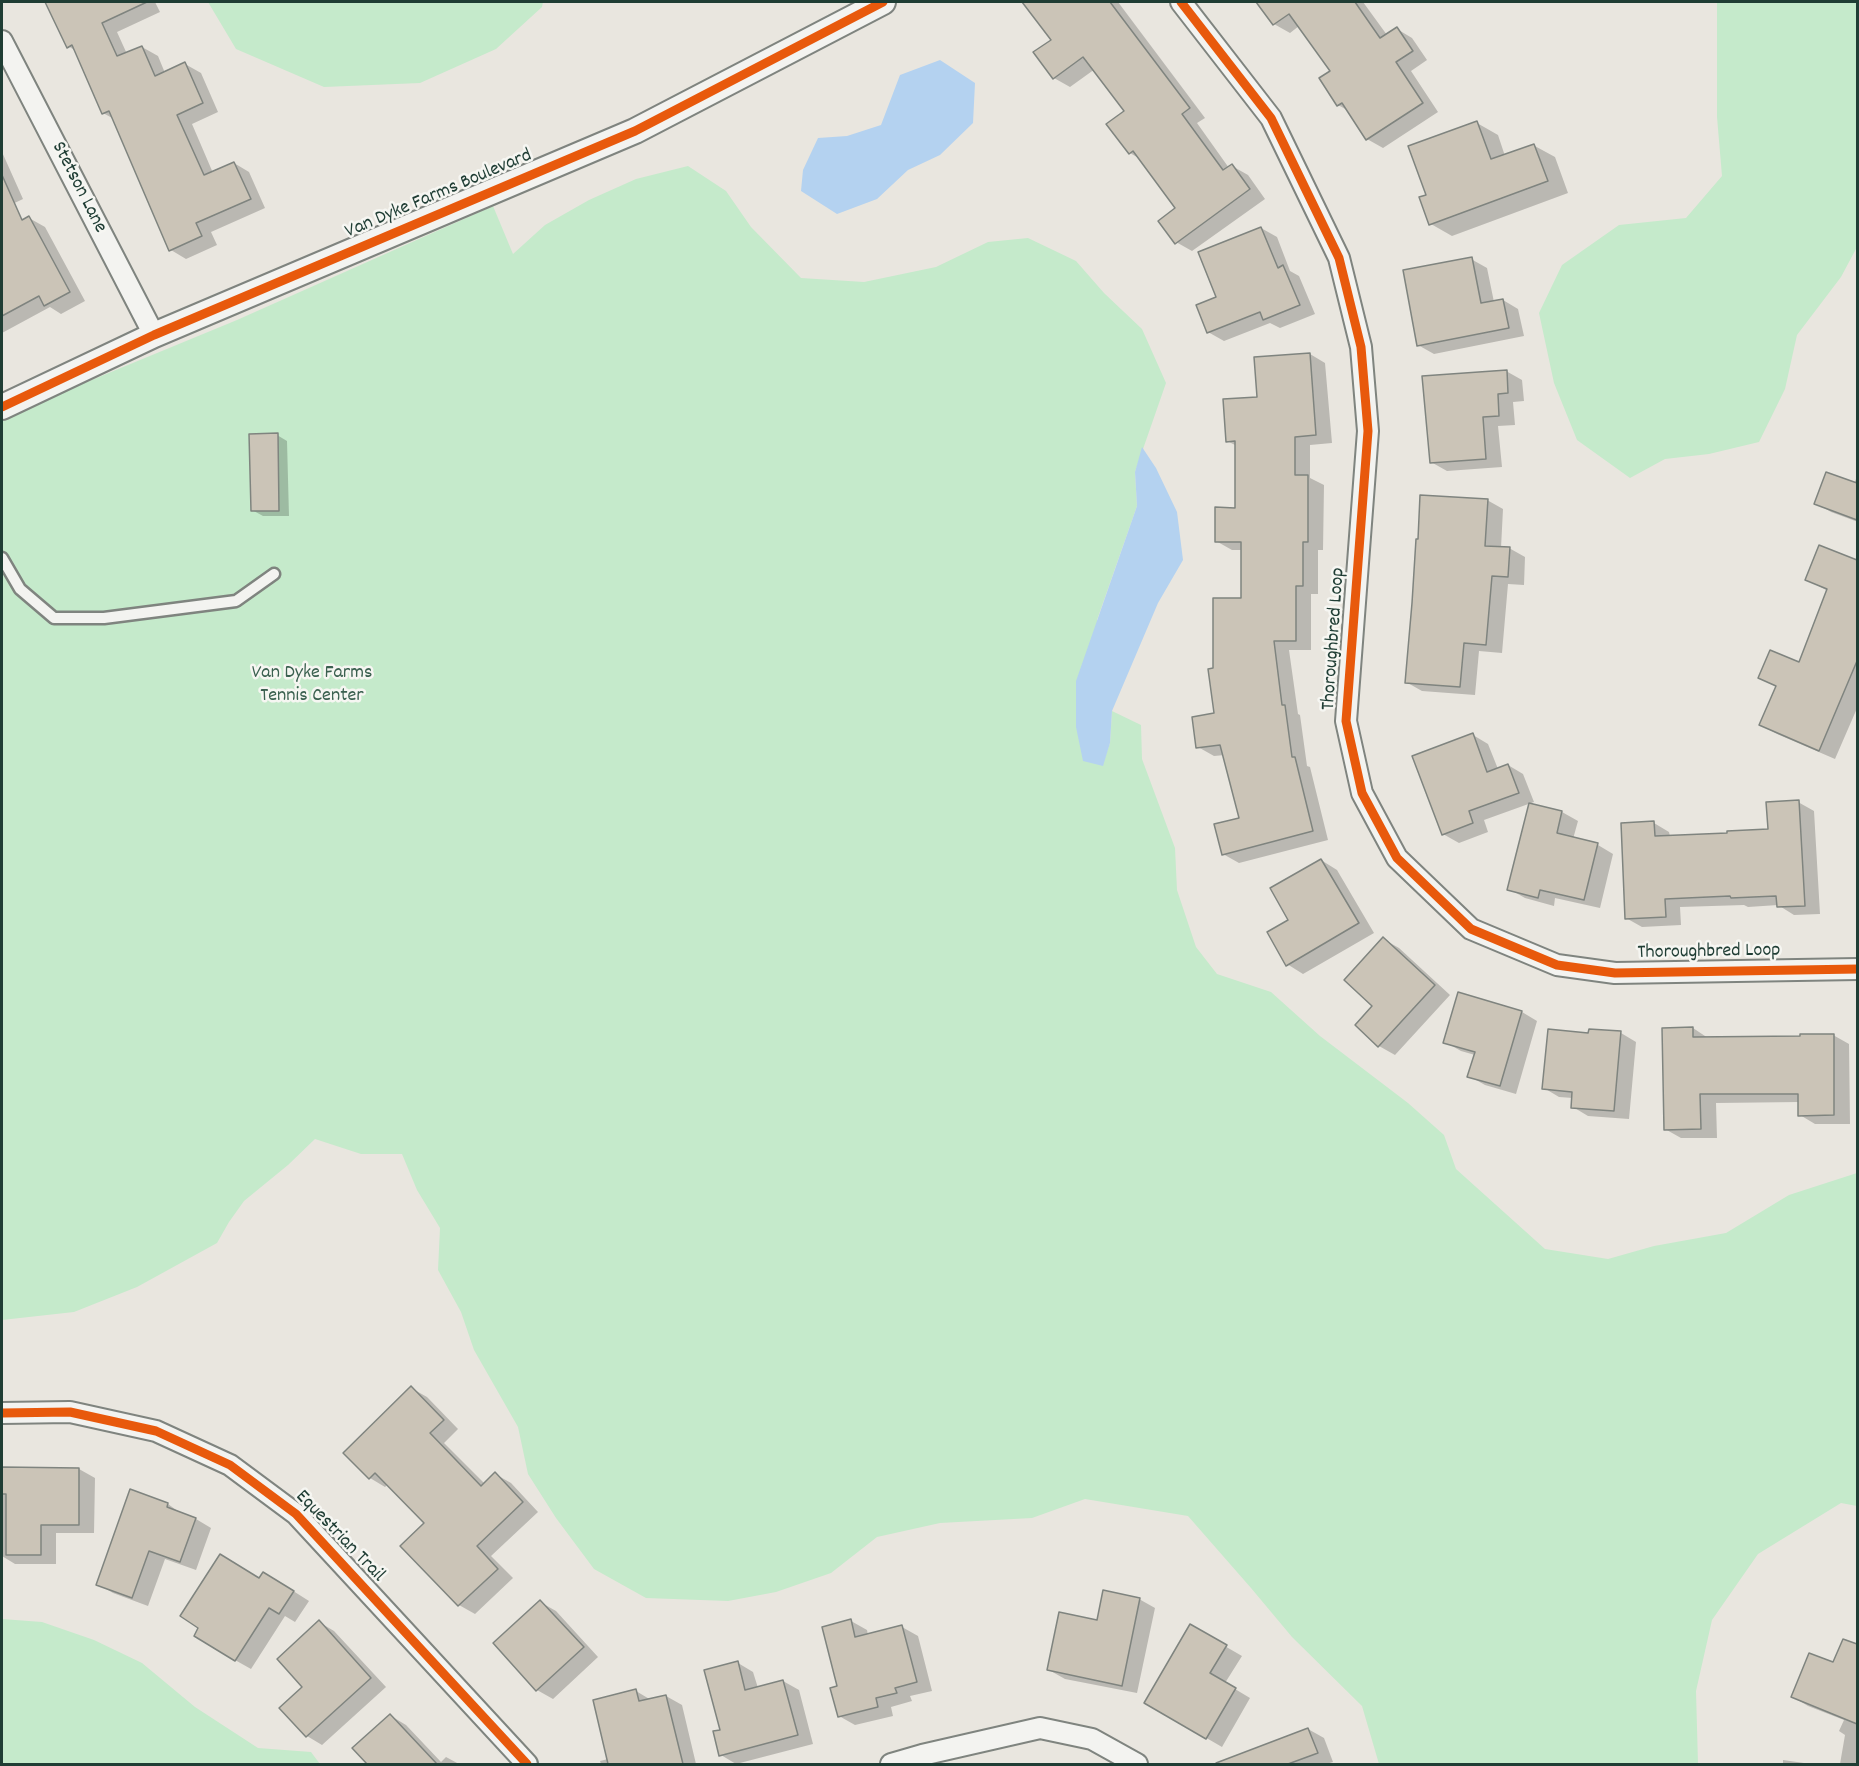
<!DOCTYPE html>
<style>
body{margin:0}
#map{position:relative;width:1859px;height:1766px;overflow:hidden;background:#e9e6df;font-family:Dekko,sans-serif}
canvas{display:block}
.frame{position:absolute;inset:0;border:3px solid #1f3d34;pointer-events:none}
</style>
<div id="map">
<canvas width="1859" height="1766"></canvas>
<div class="frame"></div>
</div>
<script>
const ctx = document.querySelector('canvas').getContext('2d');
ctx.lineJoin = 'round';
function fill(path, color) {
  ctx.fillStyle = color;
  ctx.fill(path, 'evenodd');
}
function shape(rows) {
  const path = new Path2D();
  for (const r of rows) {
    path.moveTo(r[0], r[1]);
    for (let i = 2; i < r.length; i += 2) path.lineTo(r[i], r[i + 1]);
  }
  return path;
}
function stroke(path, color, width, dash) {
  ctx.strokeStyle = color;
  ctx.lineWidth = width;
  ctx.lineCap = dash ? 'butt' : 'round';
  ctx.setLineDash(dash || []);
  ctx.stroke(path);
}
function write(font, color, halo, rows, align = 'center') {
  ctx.font = font + ' Dekko,sans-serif';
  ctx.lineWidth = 5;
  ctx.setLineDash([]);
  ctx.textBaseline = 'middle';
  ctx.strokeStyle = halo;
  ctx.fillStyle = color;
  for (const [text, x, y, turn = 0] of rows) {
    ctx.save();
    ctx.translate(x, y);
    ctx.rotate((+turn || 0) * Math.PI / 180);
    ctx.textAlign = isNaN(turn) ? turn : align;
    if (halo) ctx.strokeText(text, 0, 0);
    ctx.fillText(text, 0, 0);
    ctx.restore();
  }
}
fill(shape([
 [208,2,543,2,542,7,496,49,420,83,324,87,236,49],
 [1717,2,1857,2,1857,247,1841,277,1797,335,1785,389,1759,442,1709,454,1665,459,1630,478,1577,440,1554,383,1539,313,1562,265,1619,225,1686,218,1722,176,1717,117],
 [688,166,726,191,751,227,801,278,864,282,936,267,988,242,1028,238,1076,261,1104,293,1142,329,1166,383,1135,472,1137,506,1097,620,1102,766,1110,743,1112,711,1141,725,1142,759,1175,848,1177,890,1196,947,1217,974,1271,992,1320,1036,1408,1103,1444,1135,1456,1169,1545,1249,1608,1259,1654,1246,1726,1233,1789,1195,1857,1173,1857,1506,1841,1503,1758,1554,1712,1620,1696,1691,1698,1764,1379,1764,1362,1706,1292,1637,1251,1588,1188,1516,1085,1499,1032,1518,940,1523,877,1537,831,1573,776,1592,728,1601,646,1598,594,1569,556,1518,528,1474,518,1427,474,1350,461,1312,438,1270,440,1228,417,1190,402,1154,361,1154,315,1139,288,1165,244,1201,229,1222,217,1243,137,1287,74,1312,2,1320,2,417,237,320,493,206,513,254,545,225,589,200,636,179],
 [2,1619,42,1622,94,1640,142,1663,195,1707,258,1748,311,1752,320,1764,2,1764]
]), '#c5eacb');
fill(shape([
 [940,60,975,83,973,123,940,155,908,170,877,199,837,214,801,191,803,170,818,138,847,136,881,125,900,75],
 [1142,447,1156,468,1177,512,1183,560,1158,603,1112,711,1110,743,1103,766,1083,761,1076,727,1076,681,1137,506,1135,472]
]), '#b4d2f0');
fill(shape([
 [47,2,155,2,160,12,117,32,127,54,142,47,158,56,165,73,185,64,201,73,218,112,192,124,213,173,234,163,249,172,265,208,211,232,217,245,186,259,171,250,114,119,103,113,76,51,68,46],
 [1032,2,1118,2,1205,118,1197,123,1229,168,1232,166,1248,175,1265,199,1192,251,1176,242,1178,208,1142,160,1130,153,1126,111,1095,69,1070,87,1054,78,1036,53,1053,40,1027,6],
 [1258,2,1363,2,1387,35,1397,29,1412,38,1427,60,1411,71,1438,112,1383,148,1367,139,1349,111,1338,105,1332,71,1299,26,1290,33,1274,24],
 [1477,123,1498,135,1505,156,1533,145,1555,157,1568,193,1452,236,1431,224,1428,195],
 [2,152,23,199,2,209],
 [29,218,45,227,85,301,61,314,50,307,2,333,2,232],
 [1261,228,1277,237,1290,271,1299,276,1315,314,1280,328,1270,323,1224,341,1208,332,1218,298],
 [1471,259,1487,268,1494,302,1503,300,1518,309,1524,336,1434,354,1418,345],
 [1310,354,1325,363,1332,443,1310,445,1310,478,1324,485,1323,550,1318,550,1318,594,1311,594,1311,650,1289,650,1298,714,1300,715,1307,766,1310,767,1328,840,1239,863,1223,854,1241,819,1225,755,1214,756,1198,747,1215,715,1214,670,1242,600,1242,550,1232,550,1216,541,1236,509,1237,446,1227,441,1259,398],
 [1506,371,1522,380,1524,401,1513,402,1515,425,1498,426,1502,467,1447,471,1431,462],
 [277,435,287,441,289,516,263,516,252,510],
 [1858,474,1858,522,1831,512,1816,503,1854,484],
 [1487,500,1503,509,1501,548,1509,548,1525,557,1524,585,1508,584,1502,653,1479,651,1475,695,1422,691,1406,682],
 [1820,547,1858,561,1858,706,1835,759,1777,734,1761,725,1778,688,1759,677,1800,664,1828,591,1807,580],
 [1473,735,1488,744,1498,769,1508,765,1523,774,1534,802,1484,820,1488,832,1459,843,1443,834],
 [1798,802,1814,811,1820,914,1794,915,1778,905,1748,907,1744,905,1680,907,1681,925,1642,927,1626,918,1654,823,1669,832,1670,837,1769,830],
 [1530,804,1562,812,1578,821,1573,839,1598,845,1613,854,1600,908,1555,898,1554,906,1525,898,1509,889],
 [1321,860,1337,870,1374,933,1303,974,1287,964,1290,920],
 [1383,939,1399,948,1450,995,1395,1055,1379,1046,1357,1025,1374,1006],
 [1522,1012,1537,1021,1516,1094,1485,1085,1469,1076,1475,1055,1461,1051,1445,1042],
 [1693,1028,1708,1038,1802,1038,1833,1035,1849,1044,1850,1124,1815,1124,1800,1115,1800,1102,1716,1103,1717,1138,1681,1138,1665,1129],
 [1621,1033,1636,1042,1629,1119,1588,1116,1573,1107,1573,1098,1559,1097,1544,1088,1590,1035],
 [411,1388,427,1397,458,1429,444,1443,485,1484,495,1474,511,1483,538,1512,491,1556,513,1578,475,1614,459,1605,402,1546,426,1523,388,1484,385,1487,370,1478],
 [2,1469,79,1469,95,1478,94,1533,56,1533,56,1564,15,1564,2,1556],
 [168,1504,183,1515,196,1519,211,1528,196,1570,165,1559,148,1606,113,1593,98,1584],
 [260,1580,279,1582,309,1601,295,1622,285,1616,251,1669,235,1660],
 [1139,1599,1155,1608,1137,1693,1065,1679,1049,1670,1098,1621],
 [540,1602,556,1611,598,1657,553,1699,537,1690],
 [851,1621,867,1630,868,1635,902,1627,918,1636,932,1691,910,1696,912,1701,891,1707,893,1716,855,1725,839,1716,838,1687],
 [319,1622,334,1631,386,1687,322,1745,307,1736,304,1687],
 [1190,1626,1242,1656,1225,1683,1250,1698,1222,1747,1146,1703],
 [1843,1641,1858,1646,1858,1764,1840,1764,1845,1735,1839,1731,1844,1720,1808,1706,1793,1697,1834,1664],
 [738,1663,753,1672,758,1688,783,1681,799,1690,813,1744,736,1764,721,1755],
 [636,1691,651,1700,666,1696,682,1705,696,1764,601,1764,600,1761,608,1759],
 [391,1716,406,1725,441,1762,446,1757,459,1764,369,1764,355,1748],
 [1308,1729,1324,1738,1333,1762,1326,1764,1223,1764,1222,1762],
 [1783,1760,1811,1764,1783,1764]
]), '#0003');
const building = shape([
 [45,2,147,2,102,23,117,56,142,46,155,76,185,62,203,103,177,115,204,175,234,162,251,199,196,223,202,236,169,251,109,111,102,114,72,45,67,48,45,2],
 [1022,2,1110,2,1190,108,1182,114,1223,170,1232,164,1250,189,1175,244,1158,221,1175,208,1133,151,1129,154,1106,124,1124,111,1083,57,1053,79,1033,52,1051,40,1022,2],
 [1256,2,1355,2,1380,38,1397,27,1413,51,1396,62,1423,103,1366,140,1342,103,1337,106,1319,78,1330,71,1289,14,1273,25,1256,2],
 [1477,121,1491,159,1534,144,1548,181,1429,225,1419,197,1426,195,1408,146,1477,121],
 [2,175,22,220,29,216,70,292,44,306,39,296,2,316,2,175],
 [1261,227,1278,268,1283,265,1300,305,1263,320,1260,312,1207,333,1196,305,1216,297,1198,252,1261,227],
 [1472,257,1481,303,1503,299,1509,328,1417,346,1403,270,1472,257],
 [1310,353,1316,435,1295,437,1295,475,1308,475,1308,542,1303,542,1303,586,1296,586,1296,641,1274,641,1282,705,1285,705,1292,757,1295,757,1313,831,1222,855,1214,824,1239,818,1220,745,1196,748,1192,717,1214,713,1208,669,1213,668,1213,598,1241,598,1241,542,1215,542,1215,507,1235,508,1235,441,1226,442,1223,399,1257,397,1254,357,1310,353],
 [1507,370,1508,393,1498,394,1499,416,1483,417,1486,459,1430,463,1422,376,1507,370],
 [278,433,279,511,251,511,249,434,278,433],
 [1826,472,1857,483,1857,520,1814,504,1826,472],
 [1420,495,1488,499,1485,546,1510,547,1508,577,1492,576,1486,645,1464,643,1460,687,1405,683,1412,603,1416,539,1418,539,1420,495],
 [1819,545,1857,560,1857,661,1819,751,1759,725,1776,686,1758,678,1770,650,1799,662,1827,589,1805,580,1819,545],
 [1473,733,1487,772,1508,764,1519,793,1469,811,1473,823,1442,835,1412,756,1473,733],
 [1799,800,1805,906,1777,907,1776,896,1731,898,1730,896,1665,899,1666,917,1625,919,1621,823,1654,821,1655,836,1727,833,1727,831,1768,829,1766,802,1799,800],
 [1529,803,1562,811,1557,833,1598,843,1584,900,1540,890,1538,898,1507,890,1529,803],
 [1321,859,1359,923,1286,966,1267,932,1288,920,1270,888,1321,859],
 [1383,937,1435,985,1378,1047,1355,1025,1372,1006,1344,980,1383,937],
 [1458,992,1522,1011,1500,1086,1467,1077,1475,1052,1443,1043,1458,992],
 [1693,1027,1693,1037,1800,1036,1800,1034,1834,1034,1834,1115,1798,1116,1798,1094,1700,1094,1701,1129,1664,1130,1662,1028,1693,1027],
 [1548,1029,1588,1033,1589,1029,1621,1031,1614,1111,1571,1108,1572,1092,1542,1089,1548,1029],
 [411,1386,444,1420,430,1433,481,1486,495,1472,523,1502,477,1546,498,1569,458,1606,400,1546,424,1523,375,1473,369,1479,343,1453,411,1386],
 [2,1467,79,1468,79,1525,41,1525,41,1555,6,1555,6,1494,2,1494,2,1467],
 [130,1489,168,1503,167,1507,196,1518,180,1562,149,1551,132,1598,96,1585,130,1489],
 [220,1554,259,1578,263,1572,294,1591,279,1614,269,1608,235,1661,194,1636,198,1628,180,1616,220,1554],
 [1103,1590,1140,1598,1122,1686,1047,1670,1059,1612,1097,1620,1103,1590],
 [540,1600,584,1647,536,1691,493,1643,540,1600],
 [851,1619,855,1637,902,1625,917,1682,895,1688,897,1693,876,1698,878,1707,838,1717,830,1688,837,1686,822,1627,851,1619],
 [319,1620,371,1678,306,1737,279,1708,302,1687,277,1659,319,1620],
 [1190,1624,1227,1645,1210,1673,1236,1688,1206,1739,1144,1703,1190,1624],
 [1843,1639,1857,1644,1857,1724,1791,1697,1809,1653,1833,1662,1843,1639],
 [738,1661,745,1690,783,1680,798,1735,719,1756,713,1731,720,1730,704,1670,738,1661],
 [636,1689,639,1701,666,1695,683,1764,608,1764,593,1700,636,1689],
 [390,1714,437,1764,367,1764,352,1748,390,1714],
 [1308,1728,1318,1753,1288,1764,1217,1764,1216,1763,1308,1728]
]);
fill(building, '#cbc4b7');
stroke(building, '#7f847f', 1.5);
const service = shape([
 [2,558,20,589,54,618,104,618,236,601,274,574]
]);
const minor = shape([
 [1181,2,1271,118,1339,258,1361,347,1368,431,1346,721,1362,793,1397,858,1471,929,1557,965,1615,973,1858,969],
 [2,41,154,335],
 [2,1413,70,1412,156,1431,230,1465,296,1514,527,1764],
 [891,1764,922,1755,1040,1728,1092,1739,1137,1764]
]);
const tertiary = shape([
 [2,407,154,335,635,131,883,2]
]);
stroke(service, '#7f847f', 15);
stroke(minor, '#7f847f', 24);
stroke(tertiary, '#7f847f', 28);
stroke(service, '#f3f3f0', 10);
stroke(minor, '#f3f3f0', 20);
stroke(tertiary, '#f3f3f0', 24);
stroke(shape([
 [1181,2,1271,118,1339,258,1361,347,1368,431,1346,721,1362,793,1397,858,1471,929,1557,965,1615,973,1858,969],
 [2,407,154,335,635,131,883,2],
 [2,1413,70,1412,156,1431,230,1465,296,1514,527,1764]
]), '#e8590c', 9);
write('20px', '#1f3d34', '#f6f6f2', [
 ["Stetson Lane",78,188,63],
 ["Van Dyke Farms Boulevard",439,195,-23],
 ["Thoroughbred Loop",1335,639,-86],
 ["Thoroughbred Loop",1709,953,-1],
 ["Equestrian Trail",339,1537,46]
]);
write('20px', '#3a604f', '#f6f6f2', [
 ["Van Dyke Farms",312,674],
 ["Tennis Center",312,697]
]);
</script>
